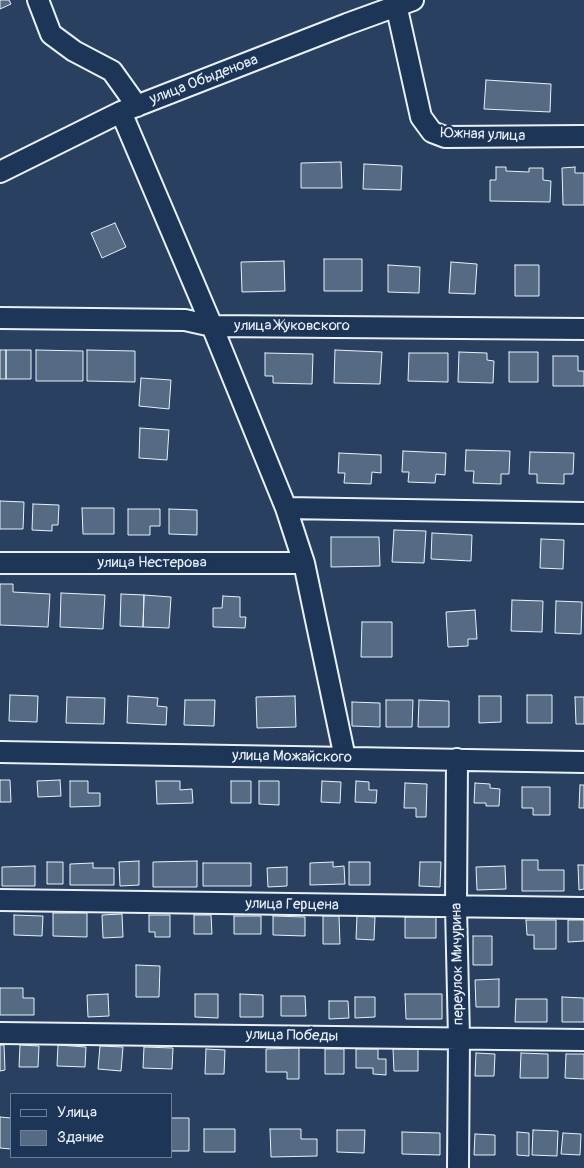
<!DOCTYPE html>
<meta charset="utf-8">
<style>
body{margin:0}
#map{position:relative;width:584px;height:1168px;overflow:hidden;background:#294061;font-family:Pangolin,sans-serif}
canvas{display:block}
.legend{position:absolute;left:10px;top:1093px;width:162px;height:65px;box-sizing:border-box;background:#1d3557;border:1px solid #6e8097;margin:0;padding:6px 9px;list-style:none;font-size:15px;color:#e8f1f8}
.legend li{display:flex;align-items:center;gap:10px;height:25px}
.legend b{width:25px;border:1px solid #6e8097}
</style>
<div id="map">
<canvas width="584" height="1168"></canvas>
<ul class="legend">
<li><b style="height:6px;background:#1d3557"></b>Улица</li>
<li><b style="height:14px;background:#556a83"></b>Здание</li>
</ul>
</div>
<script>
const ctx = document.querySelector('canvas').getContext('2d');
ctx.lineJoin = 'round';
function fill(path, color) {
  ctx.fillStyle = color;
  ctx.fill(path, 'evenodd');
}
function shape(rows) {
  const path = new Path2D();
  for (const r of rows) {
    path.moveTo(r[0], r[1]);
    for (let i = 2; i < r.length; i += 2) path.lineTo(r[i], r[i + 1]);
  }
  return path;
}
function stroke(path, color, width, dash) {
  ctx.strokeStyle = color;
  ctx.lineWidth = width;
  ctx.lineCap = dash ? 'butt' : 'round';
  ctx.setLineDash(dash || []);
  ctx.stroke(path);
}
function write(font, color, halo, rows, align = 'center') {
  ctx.font = font + ' Pangolin,sans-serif';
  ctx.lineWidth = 4.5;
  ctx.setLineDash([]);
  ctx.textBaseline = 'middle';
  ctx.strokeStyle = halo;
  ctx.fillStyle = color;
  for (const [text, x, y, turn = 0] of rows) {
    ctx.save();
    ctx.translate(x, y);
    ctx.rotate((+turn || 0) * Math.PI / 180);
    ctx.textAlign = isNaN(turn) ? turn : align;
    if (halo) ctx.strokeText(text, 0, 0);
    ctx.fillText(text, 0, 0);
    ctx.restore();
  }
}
const building = shape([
 [0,0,9,0,11,4,0,9,0,0],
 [486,80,551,84,550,112,484,109,486,80],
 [341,162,342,188,301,188,301,163,341,162],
 [364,164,402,166,401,190,363,189,364,164],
 [496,167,506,167,506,171,529,172,529,168,543,168,543,180,551,181,550,202,490,201,490,180,496,180,496,167],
 [575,167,575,173,584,173,584,205,563,205,562,168,575,167],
 [115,223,126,247,102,258,91,233,115,223],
 [324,259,362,259,362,291,324,291,324,259],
 [284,261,285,291,242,292,241,262,284,261],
 [451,262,477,264,475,294,449,293,451,262],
 [388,265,420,267,419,293,388,292,388,265],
 [515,265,539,265,539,296,515,296,515,265],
 [0,350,6,350,6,379,0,379,0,350],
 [6,350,31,350,31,379,6,379,6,350],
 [36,350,83,351,83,381,36,381,36,350],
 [87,350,135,351,135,382,87,381,87,350],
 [335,350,382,352,380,384,334,383,335,350],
 [459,352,487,353,487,360,494,361,493,383,458,382,459,352],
 [509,352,538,352,538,382,509,382,509,352],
 [265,353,313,354,312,384,273,383,273,376,265,376,265,353],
 [409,353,448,353,448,382,408,381,409,353],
 [553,356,578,356,578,371,584,371,584,386,553,386,553,356],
 [141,378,171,380,169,409,139,406,141,378],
 [140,428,169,430,167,460,139,458,140,428],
 [466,450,510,451,509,474,501,474,501,484,473,483,474,471,465,471,466,450],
 [403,451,446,453,445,475,436,474,435,483,408,482,409,472,402,472,403,451],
 [530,452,574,453,573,474,564,474,564,484,537,483,537,474,529,474,530,452],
 [339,453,381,455,381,473,372,472,371,484,344,483,345,473,338,473,339,453],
 [0,501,24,502,23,529,0,529,0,501],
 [33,504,59,505,58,525,52,525,52,531,32,530,33,504],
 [82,508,114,508,114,534,83,534,82,508],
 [128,509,160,509,160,526,150,526,150,535,128,535,128,509],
 [169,509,197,510,197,535,169,534,169,509],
 [394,530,426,531,424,563,392,562,394,530],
 [432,533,472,535,471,561,431,559,432,533],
 [331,537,379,537,380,566,331,567,331,537],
 [541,539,564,540,563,569,540,568,541,539],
 [0,584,13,584,13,592,50,594,48,627,0,625,0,584],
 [61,593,105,595,103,629,60,627,61,593],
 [121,594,144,595,143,627,120,626,121,594],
 [144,595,171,597,169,628,143,627,144,595],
 [223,596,240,597,240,617,246,617,245,628,213,627,213,608,222,608,223,596],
 [512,600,543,601,542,632,511,631,512,600],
 [556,601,582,602,581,634,555,633,556,601],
 [475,610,477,639,468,639,468,646,448,647,446,612,475,610],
 [362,622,392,622,392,657,361,657,362,622],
 [10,695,38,696,37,722,9,721,10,695],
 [527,695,552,695,552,723,527,723,527,695],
 [128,696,158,698,157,706,167,707,166,725,127,723,128,696],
 [295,696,296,727,257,728,256,697,295,696],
 [479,696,501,696,501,722,479,723,479,696],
 [67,697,105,698,104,724,66,723,67,697],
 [575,697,584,697,584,724,576,724,575,697],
 [185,700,215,700,214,726,184,725,185,700],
 [386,700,413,700,412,727,386,727,386,700],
 [419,700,449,701,449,727,418,727,419,700],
 [352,702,380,703,380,727,352,726,352,702],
 [0,780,10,780,11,802,0,802,0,780],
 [60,780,61,796,38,797,37,781,60,780],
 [70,781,88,781,88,793,100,793,100,806,70,807,70,781],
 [156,781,180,781,180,790,192,789,193,803,157,804,156,781],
 [231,781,251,781,251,803,231,803,231,781],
 [259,781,279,781,279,805,259,804,259,781],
 [322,781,341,782,340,803,321,802,322,781],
 [356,781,369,782,369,790,377,790,376,803,355,802,356,781],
 [405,783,427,784,426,817,416,817,416,808,404,808,405,783],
 [475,783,490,784,490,788,500,789,499,806,486,806,486,803,474,803,475,783],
 [580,785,584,785,584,808,579,808,580,785],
 [522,787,550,787,550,815,533,815,533,808,522,808,522,787],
 [522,860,538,860,538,870,564,870,564,891,522,891,522,860],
 [139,861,139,885,120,886,119,862,139,861],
 [197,861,197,887,153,887,153,862,197,861],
 [47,862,63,862,63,884,47,884,47,862],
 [333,862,333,867,344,866,345,884,310,885,310,863,333,862],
 [349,862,370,862,370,885,349,885,349,862],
 [420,862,441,862,440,887,419,886,420,862],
 [93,863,93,868,114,868,114,885,70,885,70,864,93,863],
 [203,863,251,863,251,886,203,886,203,863],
 [578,865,584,865,584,889,579,890,578,865],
 [35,866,35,886,2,886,2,867,35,866],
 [505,866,506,889,477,890,476,867,505,866],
 [287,867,287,886,268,887,267,868,287,867],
 [53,913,87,913,87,937,53,936,53,913],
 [122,914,123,937,103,938,102,915,122,914],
 [14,915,43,916,42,936,14,935,14,915],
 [149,915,170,915,170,937,155,937,155,932,149,932,149,915],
 [194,915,211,915,212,934,194,934,194,915],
 [234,916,261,916,261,934,234,934,234,916],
 [273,916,305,917,305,936,273,935,273,916],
 [323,916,339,916,340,944,323,944,323,916],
 [357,916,375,917,374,940,356,939,357,916],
 [405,917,436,917,436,938,405,938,405,917],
 [526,920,556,920,556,949,534,949,534,935,527,935,526,920],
 [568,920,584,920,584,941,568,942,568,920],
 [473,936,492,936,492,965,473,965,473,936],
 [136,965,160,966,159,997,136,997,136,965],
 [499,979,499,1007,476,1007,475,980,499,979],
 [0,988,23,988,23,998,34,998,34,1015,0,1015,0,988],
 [108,994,109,1016,88,1017,87,995,108,994],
 [195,994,218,994,218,1018,195,1017,195,994],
 [240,994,263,995,263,1017,240,1017,240,994],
 [405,994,442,994,442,1019,406,1019,405,994],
 [281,996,305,996,306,1016,281,1016,281,996],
 [355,997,375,997,375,1017,355,1018,355,997],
 [562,997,584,998,584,1022,562,1022,562,997],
 [516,999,547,999,547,1022,515,1022,516,999],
 [329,1001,348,1001,349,1018,329,1019,329,1001],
 [0,1045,4,1045,5,1070,0,1071,0,1045],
 [20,1045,39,1046,38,1067,19,1067,20,1045],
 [58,1045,86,1047,85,1067,57,1066,58,1045],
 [100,1046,123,1047,121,1071,98,1069,100,1046],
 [144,1047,173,1048,172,1069,143,1068,144,1047],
 [299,1048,299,1079,287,1079,287,1072,266,1072,266,1049,299,1048],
 [206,1049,225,1050,224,1074,205,1074,206,1049],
 [325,1049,344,1049,344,1074,325,1074,325,1049],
 [356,1049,378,1049,378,1059,386,1059,386,1075,373,1074,373,1068,356,1068,356,1049],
 [393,1049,418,1049,418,1071,394,1071,393,1049],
 [476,1053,495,1054,494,1076,475,1076,476,1053],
 [521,1053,548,1054,548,1078,520,1078,521,1053],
 [566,1054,584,1054,584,1079,565,1078,566,1054],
 [0,1117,11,1118,11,1149,0,1148,0,1117],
 [171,1118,189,1118,189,1151,171,1151,171,1118],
 [204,1129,235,1129,235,1152,204,1152,204,1129],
 [270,1129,301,1129,301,1139,317,1139,317,1156,271,1157,270,1129],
 [337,1130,365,1130,364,1153,337,1152,337,1130],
 [533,1130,558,1131,557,1156,532,1155,533,1130],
 [402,1132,440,1133,440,1155,402,1154,402,1132],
 [517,1132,529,1133,529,1156,517,1155,517,1132],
 [563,1133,581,1134,580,1155,561,1154,563,1133],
 [475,1134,495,1135,495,1155,474,1155,475,1134]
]);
fill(building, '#556a83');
stroke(building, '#e8f1f8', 1);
const minor = shape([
 [38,0,51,34,74,51,112,71,137,106],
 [395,0,421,117,432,132,445,137,584,136],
 [121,112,212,326,286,508,304,563,345,758],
 [0,172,121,112,347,24,413,0],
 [0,318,185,320,212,326,584,329],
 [286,508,584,513],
 [0,563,304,563],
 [0,752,584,762],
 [457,759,456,907,459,1038,458,1168],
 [0,900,584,908],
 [0,1033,584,1040]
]);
stroke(minor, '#e8f1f8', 24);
stroke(minor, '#1d3557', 20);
write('15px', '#e8f1f8', '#1d3557', [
 ["улица Обыденова",204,80,-21],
 ["Южная улица",483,135,2],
 ["улица Жуковского",292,326],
 ["улица Нестерова",152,563],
 ["улица Можайского",292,757,1],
 ["улица Герцена",292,905,1],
 ["переулок Мичурина",458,964,-91],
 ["улица Победы",292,1036,1]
]);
</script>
